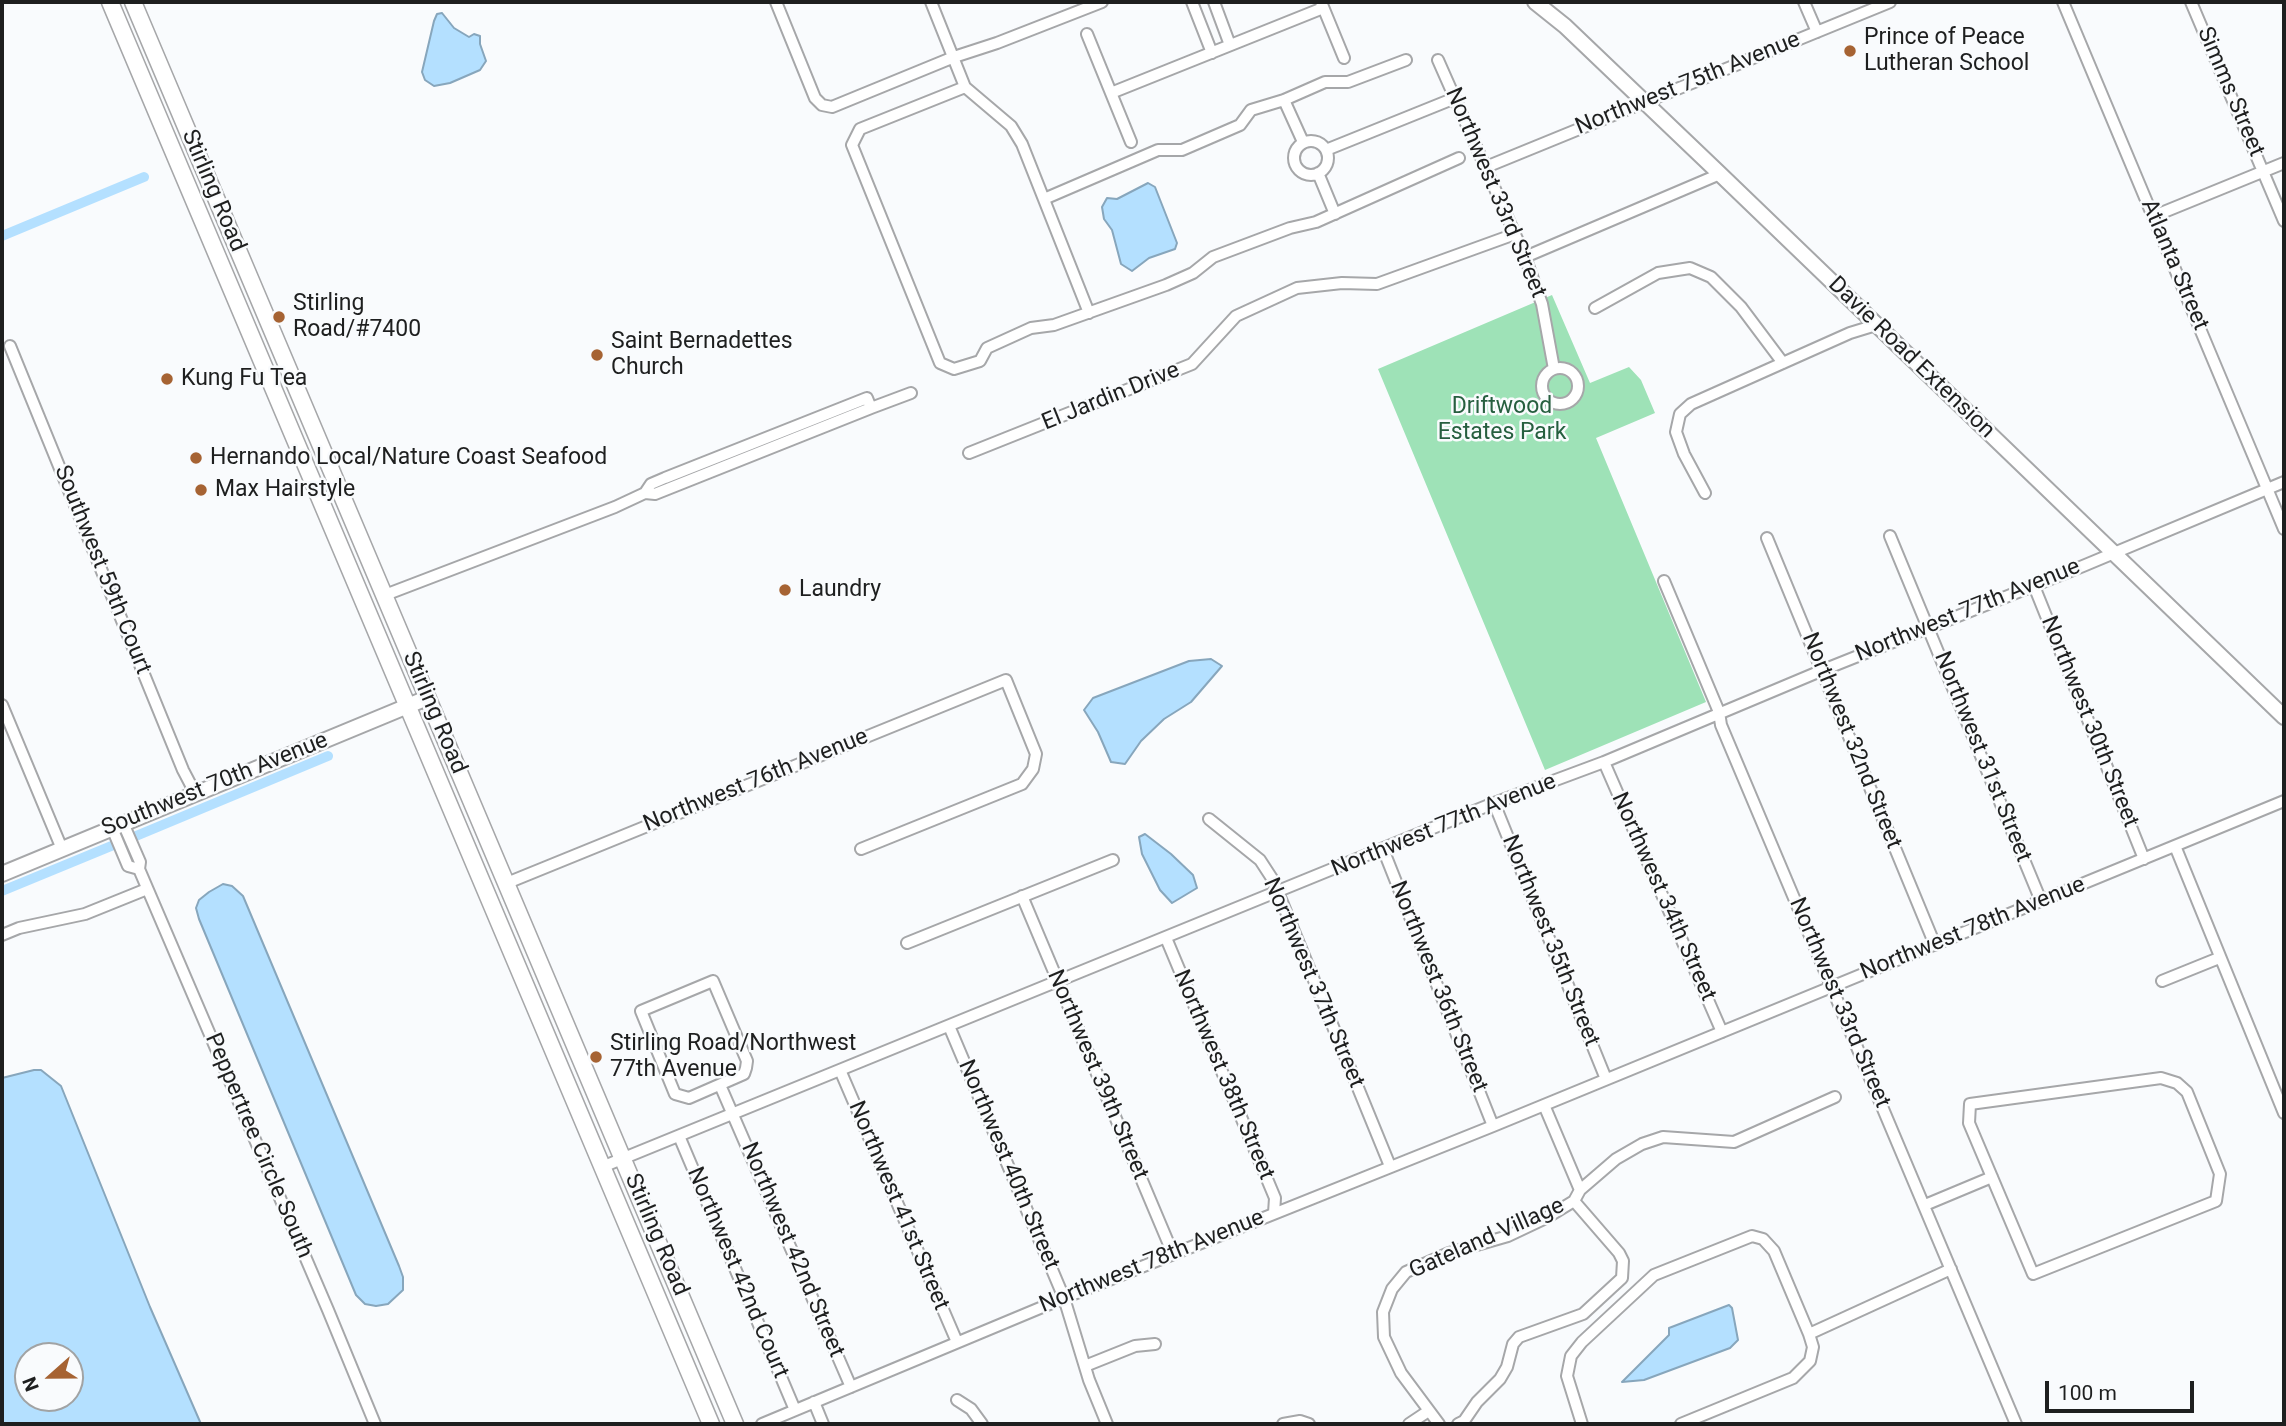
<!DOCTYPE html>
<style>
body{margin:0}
#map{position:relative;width:2286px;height:1426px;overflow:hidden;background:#f9fbfd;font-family:Roboto,sans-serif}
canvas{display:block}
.frame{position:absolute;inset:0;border:4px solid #1e1f1f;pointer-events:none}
.north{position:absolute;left:14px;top:1342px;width:70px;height:70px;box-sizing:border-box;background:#f9fbfd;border:2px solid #a1a3a4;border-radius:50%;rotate:249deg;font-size:19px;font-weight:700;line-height:28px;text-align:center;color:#1e1f1f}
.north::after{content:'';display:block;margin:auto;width:24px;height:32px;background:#a66333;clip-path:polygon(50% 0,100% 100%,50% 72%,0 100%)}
.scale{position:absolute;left:2045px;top:1381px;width:149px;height:32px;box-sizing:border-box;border:4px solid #1e1f1f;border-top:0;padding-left:9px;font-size:21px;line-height:24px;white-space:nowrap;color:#1e1f1f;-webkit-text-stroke:5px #f9fbfd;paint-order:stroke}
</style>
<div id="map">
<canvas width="2286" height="1426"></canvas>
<div class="frame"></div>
<div class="north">N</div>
<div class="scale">100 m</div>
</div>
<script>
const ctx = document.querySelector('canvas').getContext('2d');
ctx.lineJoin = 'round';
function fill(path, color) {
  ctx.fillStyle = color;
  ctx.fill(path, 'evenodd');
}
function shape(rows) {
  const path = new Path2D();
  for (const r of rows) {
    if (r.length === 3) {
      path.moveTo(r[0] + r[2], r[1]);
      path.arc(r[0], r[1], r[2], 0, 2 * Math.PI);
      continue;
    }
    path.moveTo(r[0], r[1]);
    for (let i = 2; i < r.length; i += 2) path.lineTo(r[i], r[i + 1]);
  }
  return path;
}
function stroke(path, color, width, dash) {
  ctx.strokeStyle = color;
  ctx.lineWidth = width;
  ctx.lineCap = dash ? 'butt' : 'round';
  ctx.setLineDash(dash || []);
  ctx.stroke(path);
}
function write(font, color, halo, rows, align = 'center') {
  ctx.font = font + ' Roboto,sans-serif';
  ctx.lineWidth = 5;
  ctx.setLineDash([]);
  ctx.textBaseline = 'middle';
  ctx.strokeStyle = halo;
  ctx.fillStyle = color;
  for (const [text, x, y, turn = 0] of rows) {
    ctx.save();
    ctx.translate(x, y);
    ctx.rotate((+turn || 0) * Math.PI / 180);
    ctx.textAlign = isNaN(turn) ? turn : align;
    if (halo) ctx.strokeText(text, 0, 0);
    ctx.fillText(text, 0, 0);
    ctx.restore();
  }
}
fill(shape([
 [1552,295,1590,383,1629,367,1641,380,1655,413,1596,438,1706,702,1545,770,1378,369]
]), '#9ee2b7');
const water = shape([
 [442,13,454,28,469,37,474,34,480,36,480,44,486,61,480,70,450,83,434,86,425,80,422,72,434,21,437,14,442,13],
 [1148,183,1155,187,1177,243,1175,249,1149,258,1132,271,1121,264,1112,230,1104,219,1102,207,1107,198,1117,199,1148,183],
 [1211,659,1222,666,1191,702,1164,719,1141,741,1125,764,1111,762,1098,732,1084,710,1093,698,1189,661,1211,659],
 [1145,834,1171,854,1193,875,1197,888,1172,903,1160,890,1142,854,1139,837,1145,834],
 [223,884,232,886,243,896,399,1266,403,1277,403,1290,388,1304,376,1306,365,1304,356,1295,199,919,196,908,199,900,209,892,223,884],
 [34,1070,41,1070,61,1086,150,1307,201,1424,2,1424,2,1078,34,1070],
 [70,1356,70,1398,28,1398,28,1356,70,1356],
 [1729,1305,1732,1308,1738,1340,1730,1348,1644,1380,1622,1382,1669,1335,1669,1328,1729,1305]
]);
fill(water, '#b4e0ff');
stroke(water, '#87a6bc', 2);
stroke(shape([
 [2,236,144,177],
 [136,836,328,756],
 [2,891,121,842]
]), '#b4e0ff', 10);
const street = shape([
 [776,2,815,98,822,105,832,107,954,57,997,43,1102,2],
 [931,2,965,87,1011,126,1022,144,1089,313],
 [1192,2,1212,53],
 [1214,2,1230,45],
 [1321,2,1344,58],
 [1804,2,1817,32],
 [2063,2,2284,529],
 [2191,2,2284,221],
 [1087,34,1131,142],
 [1438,60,1525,257,1542,304,1554,369],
 [965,87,860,129,852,145,940,363,954,369,980,361,987,348,1031,328,1054,325,1166,285,1193,273,1213,257,1290,228,1316,222,1459,158],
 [1111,93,1323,8],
 [1284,100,1303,142],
 [1311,158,17],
 [1326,150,1455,98],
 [1486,167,1890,2],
 [1318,173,1335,214],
 [1044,199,1158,150,1182,150,1240,125,1251,110,1284,100,1325,82,1348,82,1406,60],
 [2154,216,2284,163],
 [1525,257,1720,174],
 [1595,308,1658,273,1690,268,1711,277,1741,307,1783,363],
 [10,346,183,770,195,793],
 [1560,386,18],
 [867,398,871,408,655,494,645,493,651,484,665,478,867,398],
 [871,408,911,393],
 [969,453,1192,364,1236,316,1297,288,1342,283,1377,284,1515,234],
 [1705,493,1684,454,1676,432,1680,414,1691,404,1850,333,1876,325],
 [1890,536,2041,901],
 [1767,538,1935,945],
 [1664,581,1719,712,1721,725,2016,1424],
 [2034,586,2144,859],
 [385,595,615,507,645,493],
 [2,705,62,849],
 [1604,762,1722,1032],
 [1494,803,1606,1079],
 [1209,819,1260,860,1273,880,1390,1166],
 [123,823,140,862,139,869,328,1310,375,1424],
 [112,828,128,866,139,869],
 [2175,846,2284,1113],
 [1383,849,1493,1126],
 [507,883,1006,680,1036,754,1033,769,1022,784,861,849],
 [1022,896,1173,1254],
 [2,935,19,928,85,914,147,889],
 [1166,938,1275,1198,1274,1213],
 [907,943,1113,860],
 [713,981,747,1061,746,1068,744,1074,689,1098,675,1094,641,1011,713,981],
 [2162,981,2219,958],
 [949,1026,1064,1298,1089,1380,1107,1424],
 [840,1070,957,1342],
 [2161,1078,2177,1083,2187,1092,2220,1174,2216,1201,2033,1274,1969,1123,1970,1104,2161,1078],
 [720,1085,851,1387],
 [1544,1105,1580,1190],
 [679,1136,795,1410],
 [602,1167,1494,803,1604,762,1823,670,2083,566,2284,482],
 [1925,1205,1992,1177],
 [1809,1334,1951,1269],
 [1085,1366,1135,1346,1155,1344],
 [957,1400,971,1409,982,1424],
 [814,1402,823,1424],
 [762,1424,1064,1298,1493,1126,2284,801],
 [1283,1424,1300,1421,1309,1424],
 [1409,1424,1427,1412],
 [1439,1424,1401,1373,1384,1337,1383,1312,1392,1289,1406,1272,1449,1253,1508,1236,1546,1218,1574,1201,1580,1190,1616,1159,1642,1144,1663,1137,1734,1142,1835,1097],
 [1458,1424,1464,1421,1477,1402,1500,1379,1507,1367,1513,1344,1519,1337,1583,1314,1622,1278,1623,1261,1619,1253,1574,1201],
 [1582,1424,1567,1376,1571,1356,1582,1342,1654,1275,1752,1236,1763,1239,1774,1251,1809,1334,1813,1347,1810,1361,1793,1378,1681,1424]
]);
const secondary = shape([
 [1535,2,1565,26,1720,174,2284,717],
 [2,874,427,698]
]);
const primary = shape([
 [110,2,711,1424],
 [133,2,735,1424]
]);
stroke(street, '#a6a7a9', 14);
stroke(secondary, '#a6a7a9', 18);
stroke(primary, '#a6a7a9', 19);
stroke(street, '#fff', 10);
stroke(secondary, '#fff', 14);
stroke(primary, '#fff', 16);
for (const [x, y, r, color] of [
 [1850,51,7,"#a66333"],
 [279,317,7,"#a66333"],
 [597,355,7,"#a66333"],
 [167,379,7,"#a66333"],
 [196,458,7,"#a66333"],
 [201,490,7,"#a66333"],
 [785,590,7,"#a66333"],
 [596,1057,7,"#a66333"]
]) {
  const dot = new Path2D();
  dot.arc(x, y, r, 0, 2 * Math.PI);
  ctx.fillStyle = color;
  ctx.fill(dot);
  stroke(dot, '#f9fbfd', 2.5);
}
write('23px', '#1e1f1f', '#f9fbfd', [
 ["Prince of Peace",1864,38],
 ["Lutheran School",1864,64],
 ["Stirling",293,304],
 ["Road/#7400",293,330],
 ["Saint Bernadettes",611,342],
 ["Church",611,368],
 ["Kung Fu Tea",181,379],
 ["Hernando Local/Nature Coast Seafood",210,458],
 ["Max Hairstyle",215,490],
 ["Laundry",799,590],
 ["Stirling Road/Northwest",610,1044],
 ["77th Avenue",610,1070]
], 'left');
write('23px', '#1e1f1f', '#f9fbfd', [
 ["Northwest 75th Avenue",1688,84,-22],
 ["Simms Street",2230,92,67],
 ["Stirling Road",213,191,67],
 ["Northwest 33rd Street",1495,193,67],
 ["Atlanta Street",2174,265,67],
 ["Davie Road Extension",1911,358,44],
 ["El Jardin Drive",1111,397,-22],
 ["Southwest 59th Court",102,570,68],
 ["Northwest 77th Avenue",1968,611,-22],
 ["Stirling Road",434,713,67],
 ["Northwest 30th Street",2089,722,68],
 ["Northwest 32nd Street",1851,741,68],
 ["Northwest 31st Street",1982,757,68],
 ["Northwest 76th Avenue",756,781,-22],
 ["Southwest 70th Avenue",215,785,-22],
 ["Northwest 77th Avenue",1444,826,-22],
 ["Northwest 34th Street",1663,897,66],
 ["Northwest 78th Avenue",1973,929,-22],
 ["Northwest 35th Street",1550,941,68],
 ["Northwest 37th Street",1313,983,67],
 ["Northwest 36th Street",1438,987,68],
 ["Northwest 33rd Street",1839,1003,67],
 ["Northwest 39th Street",1097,1075,67],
 ["Northwest 38th Street",1223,1075,67],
 ["Peppertree Circle South",258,1146,67],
 ["Northwest 40th Street",1008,1165,67],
 ["Northwest 41st Street",898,1206,67],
 ["Stirling Road",656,1235,67],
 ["Gateland Village",1487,1239,-24],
 ["Northwest 42nd Street",792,1250,67],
 ["Northwest 78th Avenue",1152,1262,-22],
 ["Northwest 42nd Court",737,1273,67]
]);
write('23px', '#265f3f', '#f9fbfd', [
 ["Driftwood",1502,407],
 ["Estates Park",1502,433]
]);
</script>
